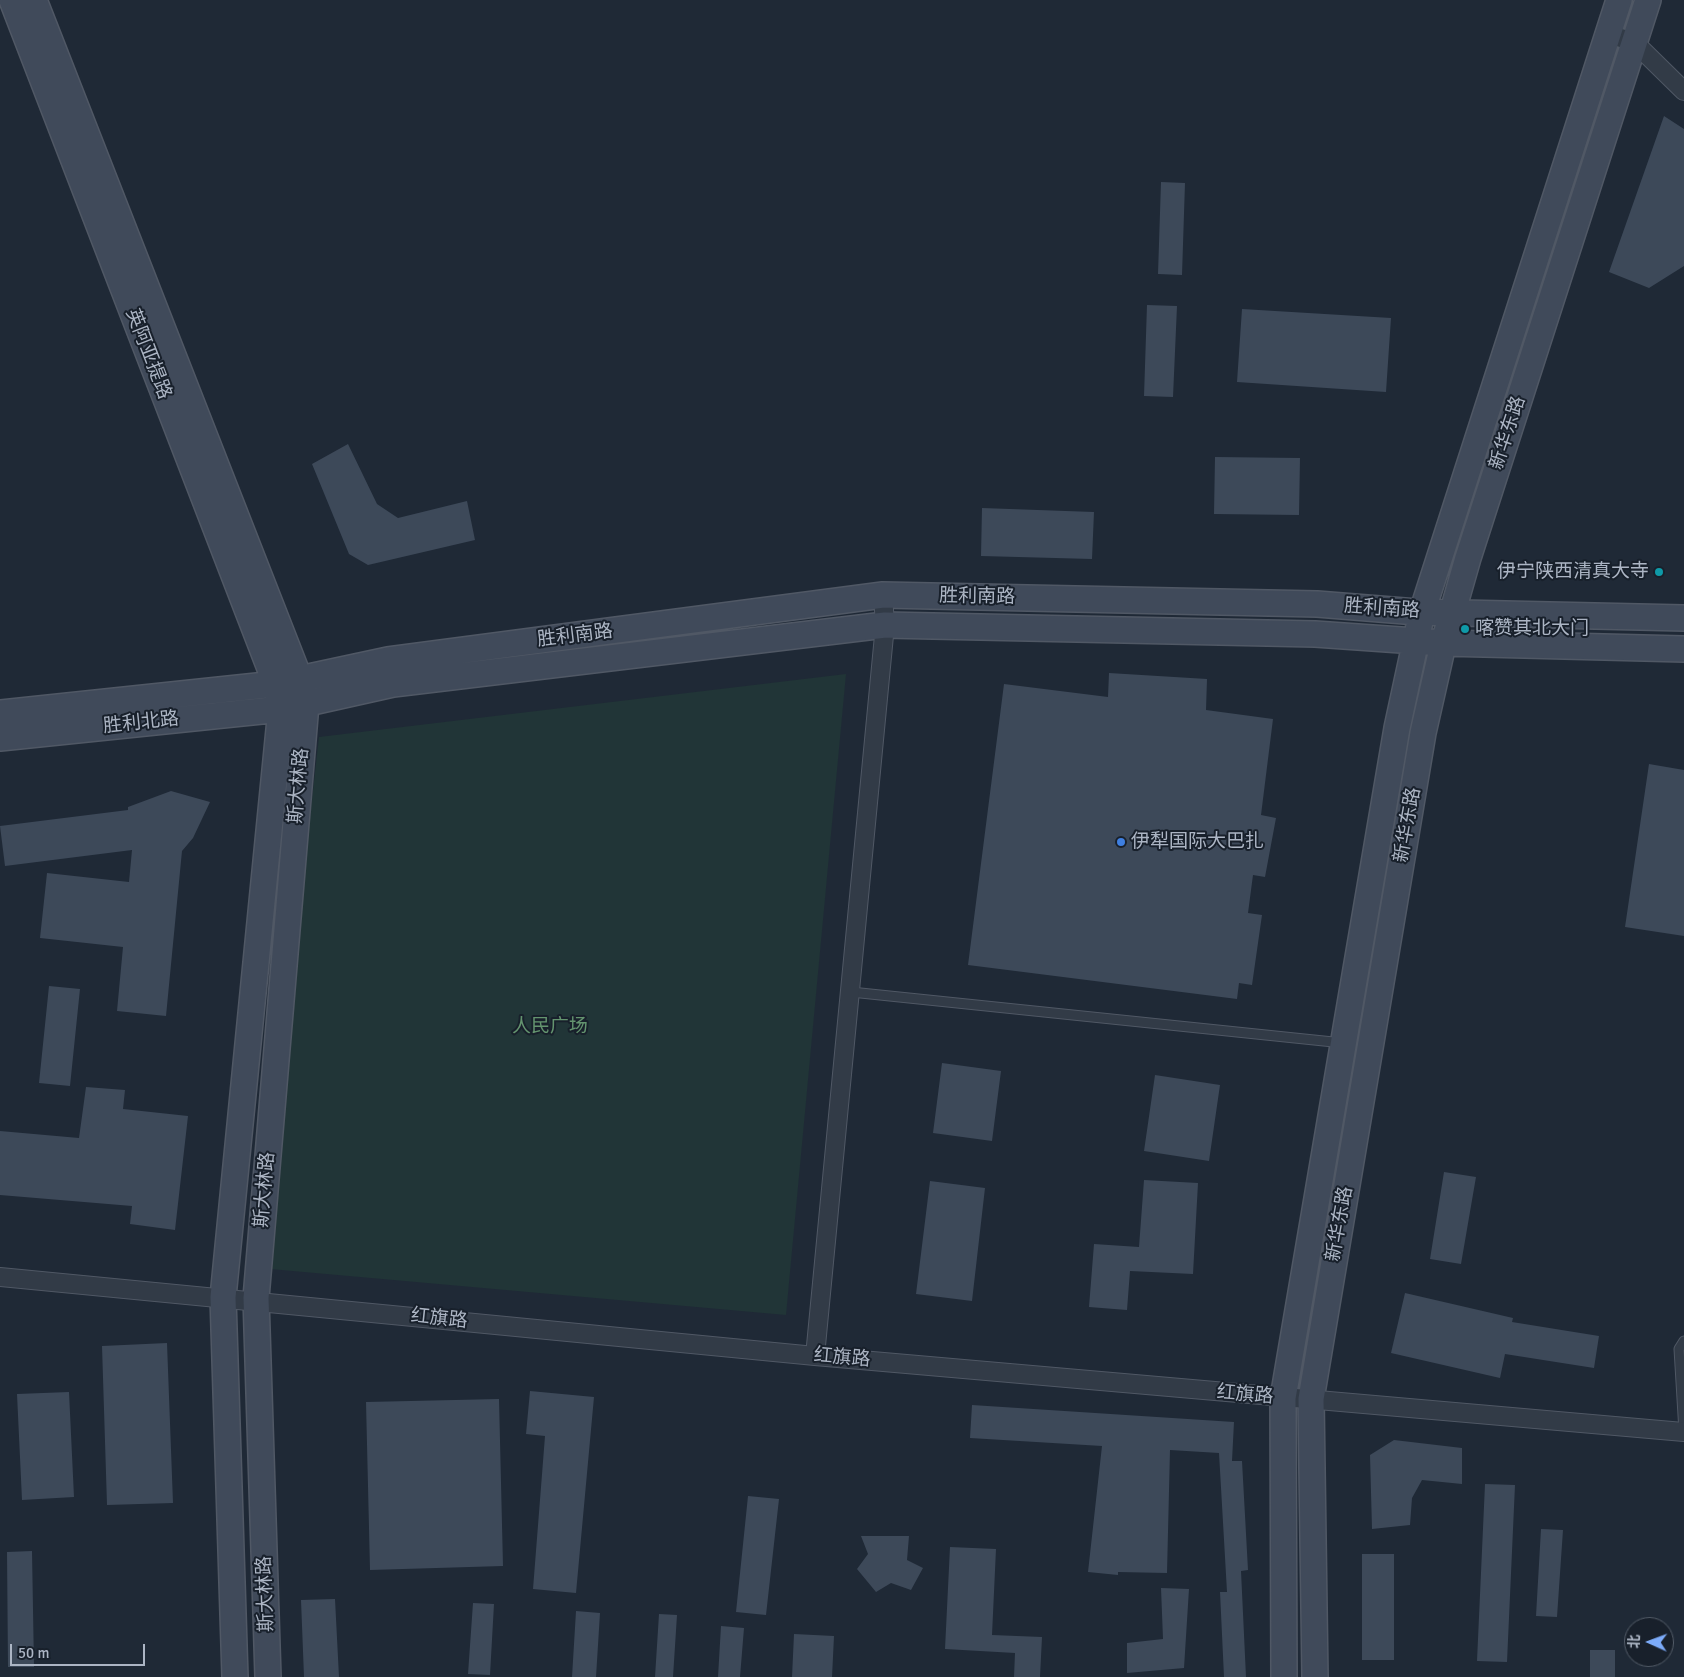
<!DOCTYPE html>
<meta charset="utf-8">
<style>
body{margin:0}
#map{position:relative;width:1684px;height:1677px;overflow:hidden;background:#1f2936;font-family:Signika,"Noto Sans SC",sans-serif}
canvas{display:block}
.north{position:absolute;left:1624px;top:1617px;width:50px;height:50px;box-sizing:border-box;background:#18202b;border:1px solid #535c68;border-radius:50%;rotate:272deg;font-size:14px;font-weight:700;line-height:20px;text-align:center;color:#acb5c4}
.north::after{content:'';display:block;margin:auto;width:18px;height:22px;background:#7cabf9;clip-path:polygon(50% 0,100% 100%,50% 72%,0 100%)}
.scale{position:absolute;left:10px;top:1644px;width:135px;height:22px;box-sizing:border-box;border:2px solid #acb5c4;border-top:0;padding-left:6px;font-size:15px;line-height:18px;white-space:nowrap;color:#acb5c4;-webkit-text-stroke:4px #18202b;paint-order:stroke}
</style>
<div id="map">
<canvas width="1684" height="1677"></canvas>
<div class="north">北</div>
<div class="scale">50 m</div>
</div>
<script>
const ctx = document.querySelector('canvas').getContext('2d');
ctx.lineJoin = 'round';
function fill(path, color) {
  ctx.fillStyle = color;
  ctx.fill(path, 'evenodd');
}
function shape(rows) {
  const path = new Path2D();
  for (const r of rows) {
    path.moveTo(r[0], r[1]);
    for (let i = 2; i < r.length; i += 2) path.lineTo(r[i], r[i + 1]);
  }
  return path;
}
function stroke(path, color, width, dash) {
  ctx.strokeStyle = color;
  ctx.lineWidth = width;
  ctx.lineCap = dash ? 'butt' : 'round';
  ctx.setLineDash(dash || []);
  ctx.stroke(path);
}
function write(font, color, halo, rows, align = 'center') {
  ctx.font = font + ' Signika,"Noto Sans SC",sans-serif';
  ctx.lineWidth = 4;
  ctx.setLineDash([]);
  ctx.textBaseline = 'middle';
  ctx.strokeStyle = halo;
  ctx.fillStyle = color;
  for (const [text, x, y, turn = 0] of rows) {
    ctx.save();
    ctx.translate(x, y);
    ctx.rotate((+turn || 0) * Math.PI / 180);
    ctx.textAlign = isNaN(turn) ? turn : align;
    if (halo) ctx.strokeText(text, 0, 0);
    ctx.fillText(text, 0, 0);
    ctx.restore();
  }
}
fill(shape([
 [846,674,786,1315,259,1268,319,737]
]), '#213537');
fill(shape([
 [1664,116,1684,129,1684,266,1649,288,1609,272],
 [1161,182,1185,183,1182,275,1158,274],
 [1147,305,1177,306,1173,397,1144,396],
 [1242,309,1391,318,1386,392,1237,382],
 [348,444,377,504,398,518,467,501,475,540,368,565,349,554,312,464],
 [1215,457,1300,458,1299,515,1214,514],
 [982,508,1094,512,1092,559,981,556],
 [1109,673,1207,679,1206,710,1273,719,1261,815,1276,818,1265,877,1253,875,1248,913,1262,915,1252,985,1239,983,1237,999,968,965,1004,684,1108,697],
 [1649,764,1684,770,1684,936,1625,927],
 [171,791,210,802,193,838,182,851,166,1016,117,1011,123,947,40,938,47,873,129,882,132,850,5,866,0,826,128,810,128,807],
 [49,986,80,989,70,1086,39,1083],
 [942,1063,1001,1071,992,1141,933,1133],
 [1155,1075,1220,1085,1209,1161,1144,1151],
 [86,1087,125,1090,123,1109,188,1116,175,1230,130,1224,132,1206,0,1195,0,1131,79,1138],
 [1444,1172,1476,1177,1461,1264,1430,1259],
 [1144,1180,1198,1183,1193,1274,1130,1271,1127,1310,1089,1307,1094,1244,1139,1247],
 [930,1181,985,1188,972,1301,916,1294],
 [1405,1293,1513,1318,1512,1322,1599,1336,1594,1368,1505,1354,1500,1378,1391,1353],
 [167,1343,173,1503,107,1505,102,1346],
 [530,1391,594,1397,576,1593,533,1589,545,1436,526,1434],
 [69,1392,74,1497,22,1500,17,1394],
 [499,1399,503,1566,370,1570,366,1402],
 [972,1405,1234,1422,1232,1461,1242,1461,1248,1570,1241,1571,1246,1677,1224,1677,1220,1592,1227,1592,1219,1453,1170,1450,1167,1573,1118,1572,1118,1575,1088,1572,1102,1446,970,1438],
 [1394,1440,1462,1448,1462,1484,1422,1480,1412,1498,1410,1525,1372,1529,1370,1455],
 [1485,1484,1515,1485,1507,1662,1477,1661],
 [748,1496,779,1499,766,1615,736,1612],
 [1541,1529,1563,1530,1557,1617,1536,1616],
 [861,1536,909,1536,907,1560,923,1568,911,1590,891,1583,876,1592,857,1569,868,1554],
 [950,1547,996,1549,992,1635,1042,1637,1040,1677,1014,1677,1015,1653,945,1649],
 [32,1551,34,1667,8,1667,7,1552],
 [1362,1554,1394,1554,1394,1660,1362,1660],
 [1161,1588,1189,1589,1184,1668,1127,1673,1127,1643,1163,1639],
 [335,1599,339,1677,304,1677,301,1600],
 [473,1603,494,1604,490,1675,468,1674],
 [576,1611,600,1613,596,1677,572,1677],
 [659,1614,677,1615,673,1677,655,1677],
 [721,1626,744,1628,740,1677,718,1677],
 [794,1634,834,1636,832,1677,792,1677],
 [1590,1650,1615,1650,1615,1677,1590,1677]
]), '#3d4959');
const lane = shape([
 [851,992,1343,1043],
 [1684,1432,1679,1349,1684,1341]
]);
const street = shape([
 [1608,34,1634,42,1684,91],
 [0,1277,815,1356,1684,1432],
 [815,1356,885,625,883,595]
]);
const secondary = shape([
 [12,0,276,684,281,709,223,1297,235,1677],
 [34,0,300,680,306,704,256,1298,268,1677],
 [0,713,276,684,388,660,883,595,1317,604,1417,612,1684,618],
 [0,738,281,709,393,684,885,625,1315,634,1444,643,1684,649],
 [1284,1677,1283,1398,1397,728,1422,612,1619,0],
 [1315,1677,1311,1399,1423,733,1442,649,1468,558,1648,0]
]);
stroke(lane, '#505865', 11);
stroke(street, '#505865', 20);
stroke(secondary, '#505865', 28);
stroke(lane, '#323b47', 9);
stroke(street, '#323b47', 18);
stroke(secondary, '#404a5a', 25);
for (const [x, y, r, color] of [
 [1659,572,5,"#0f9aa8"],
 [1465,629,5,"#0f9aa8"],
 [1121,842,5,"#3f7fe0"]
]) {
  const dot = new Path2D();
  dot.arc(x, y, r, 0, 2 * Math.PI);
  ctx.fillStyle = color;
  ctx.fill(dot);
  stroke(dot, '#18202b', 2);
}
write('19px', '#acb5c4', '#18202b', [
 ["英阿亚提路",148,354,69],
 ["新华东路",1508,433,-72],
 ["胜利南路",977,597,1],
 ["胜利南路",1382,609,4],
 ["胜利南路",575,636,-7],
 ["胜利北路",141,723,-6],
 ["斯大林路",299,786,-85],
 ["新华东路",1408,825,-80],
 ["斯大林路",265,1190,-85],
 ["新华东路",1340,1224,-80],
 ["红旗路",439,1319,6],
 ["红旗路",842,1358,5],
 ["红旗路",1245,1395,5],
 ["斯大林路",266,1594,-92]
]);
write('19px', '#acb5c4', '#18202b', [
 ["伊宁陕西清真大寺",1649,572,"right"],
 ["喀赞其北大门",1475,629],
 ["伊犁国际大巴扎",1131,842]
], 'left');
write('19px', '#64946f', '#18202b', [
 ["人民广场",550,1027]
]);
</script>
